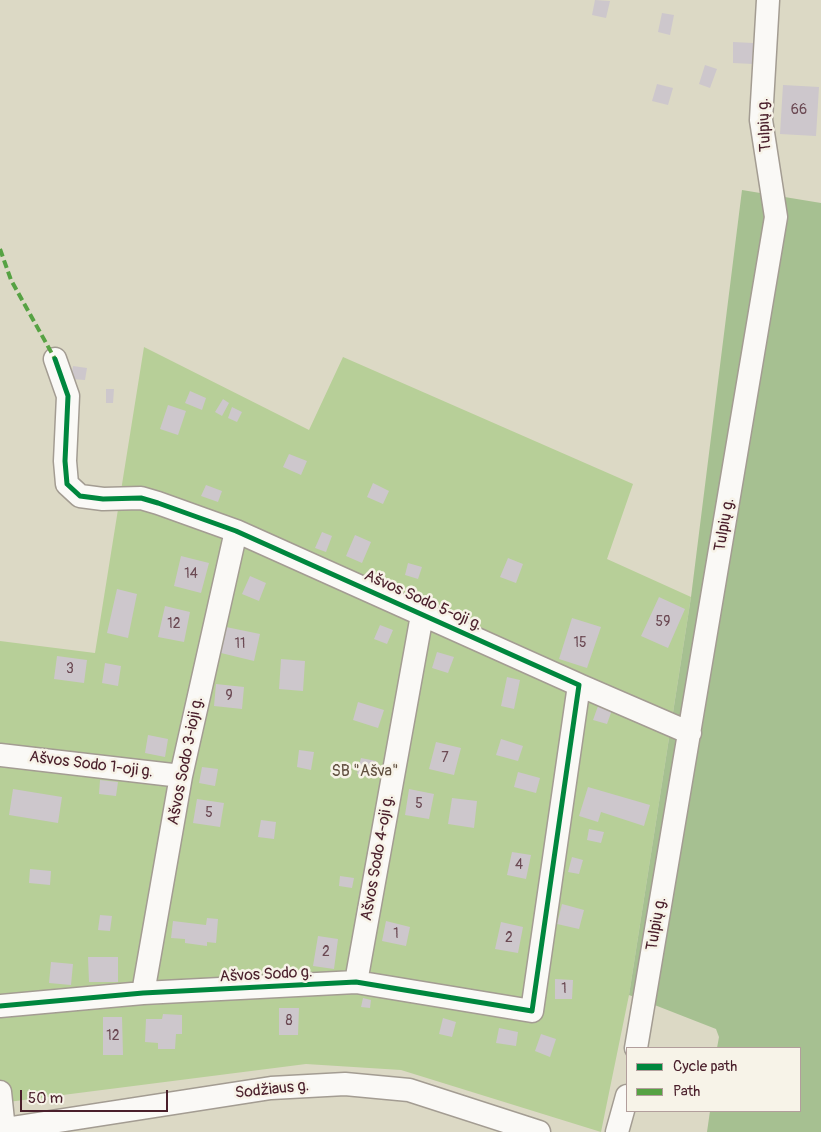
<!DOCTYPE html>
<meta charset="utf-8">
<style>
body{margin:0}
#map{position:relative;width:821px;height:1132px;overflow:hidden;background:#dcd9c5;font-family:Pangolin,sans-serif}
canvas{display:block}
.legend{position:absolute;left:626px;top:1047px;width:175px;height:65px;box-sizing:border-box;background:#f7f3e8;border:1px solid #b29e9c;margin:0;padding:6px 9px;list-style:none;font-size:15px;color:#4a1f2b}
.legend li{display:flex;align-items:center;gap:10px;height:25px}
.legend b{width:25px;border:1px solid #b29e9c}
.scale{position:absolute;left:20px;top:1090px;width:148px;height:22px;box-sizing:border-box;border:2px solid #4a1f2b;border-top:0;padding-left:6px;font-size:15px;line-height:18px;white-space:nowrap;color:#4a1f2b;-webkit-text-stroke:4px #f7f3e8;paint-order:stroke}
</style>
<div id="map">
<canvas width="821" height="1132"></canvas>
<ul class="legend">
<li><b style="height:6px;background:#00873e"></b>Cycle path</li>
<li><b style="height:6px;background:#56a243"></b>Path</li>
</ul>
<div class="scale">50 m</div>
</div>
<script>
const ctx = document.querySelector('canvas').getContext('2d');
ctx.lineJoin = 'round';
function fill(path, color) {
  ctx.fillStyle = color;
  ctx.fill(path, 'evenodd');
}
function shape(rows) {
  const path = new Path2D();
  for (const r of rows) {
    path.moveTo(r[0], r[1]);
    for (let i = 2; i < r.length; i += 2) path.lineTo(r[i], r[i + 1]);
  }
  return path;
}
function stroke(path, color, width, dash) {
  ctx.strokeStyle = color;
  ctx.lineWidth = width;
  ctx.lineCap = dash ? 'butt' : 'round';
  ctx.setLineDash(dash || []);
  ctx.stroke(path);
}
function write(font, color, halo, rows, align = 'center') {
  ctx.font = font + ' Pangolin,sans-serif';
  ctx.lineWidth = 5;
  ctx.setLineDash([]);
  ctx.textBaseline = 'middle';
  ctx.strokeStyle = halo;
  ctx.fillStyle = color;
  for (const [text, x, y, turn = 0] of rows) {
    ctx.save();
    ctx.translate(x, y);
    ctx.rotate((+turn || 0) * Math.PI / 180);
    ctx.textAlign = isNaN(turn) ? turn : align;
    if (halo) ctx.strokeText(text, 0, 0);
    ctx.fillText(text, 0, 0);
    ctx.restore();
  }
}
fill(shape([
 [144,347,309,430,343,357,633,484,607,559,691,597,629,995,601,1132,401,1070,306,1064,0,1103,0,641,95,653]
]), '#b7cf98');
fill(shape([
 [742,190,821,203,821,1132,707,1132,710,1111,800,1111,800,1048,717,1048,719,1037,716,1029,629,995,691,597]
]), '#a6c091');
fill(shape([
 [595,0,610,1,606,18,592,15],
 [662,13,674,15,670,35,658,32],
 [733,42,753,43,753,64,733,63],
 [705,65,717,69,710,88,699,84],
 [657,84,673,88,668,105,652,101],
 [783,85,819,87,816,136,780,134],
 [73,366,87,368,85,380,71,379],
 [106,389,114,389,113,403,106,403],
 [190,391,206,398,202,410,185,403],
 [223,399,229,403,222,416,215,412],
 [168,405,186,411,178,435,160,429],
 [232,407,242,412,237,422,228,418],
 [289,454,307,461,301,475,283,467],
 [373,483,389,491,383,504,367,497],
 [206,485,222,491,218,502,201,496],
 [322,532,332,536,326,552,315,548],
 [355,535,371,542,362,563,346,556],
 [181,556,209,563,201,593,174,586],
 [508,558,523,564,516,583,500,577],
 [408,563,422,567,418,579,405,575],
 [250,576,266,583,259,601,242,594],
 [117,589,137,594,128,638,107,633],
 [659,597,685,609,668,648,641,636],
 [165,606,190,612,184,642,158,637],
 [572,618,601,627,587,668,559,659],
 [380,625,393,630,387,644,374,639],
 [226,627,260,634,254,661,221,653],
 [437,652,454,657,448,673,432,668],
 [57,656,87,660,84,683,54,679],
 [281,659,305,661,303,691,279,689],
 [105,663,121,666,118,686,102,683],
 [507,677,520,680,514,709,501,706],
 [216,684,244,687,242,709,214,706],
 [358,702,384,710,378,728,353,720],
 [598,706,612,710,607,724,593,720],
 [148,735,168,739,165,757,145,753],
 [501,739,523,746,518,761,496,755],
 [436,742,461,748,454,775,429,769],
 [299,750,314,752,311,770,297,767],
 [361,758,376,761,372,778,357,774],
 [202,767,218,769,215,786,199,783],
 [518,772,540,778,536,793,514,787],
 [100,780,118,782,116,796,99,794],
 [588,787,650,805,644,826,601,812,598,822,579,816],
 [13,789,62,797,58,823,9,815],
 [409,789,434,794,429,819,405,815],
 [452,798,477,801,474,828,448,824],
 [197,799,224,803,220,827,193,823],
 [261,820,276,822,274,839,258,837],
 [589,829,604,832,601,843,587,840],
 [512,852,531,855,526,879,507,875],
 [572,857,583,860,579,874,568,872],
 [30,869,51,871,50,885,29,883],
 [340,876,354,878,352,888,339,886],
 [562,904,584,910,579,929,557,924],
 [100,915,112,916,110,931,98,930],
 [207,918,218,919,216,943,207,942,207,946,185,943,185,939,171,938,173,921,206,925],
 [386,921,410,927,406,946,382,941],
 [501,922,523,927,518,953,495,949],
 [318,936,338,939,334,969,313,966],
 [88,957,118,957,118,982,89,982],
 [51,962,73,964,71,985,49,983],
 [555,979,573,980,572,999,555,999],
 [363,998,371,1000,370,1008,361,1007],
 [279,1008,299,1008,298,1035,279,1035],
 [163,1014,182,1015,182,1034,176,1034,175,1049,158,1049,158,1043,145,1042,146,1019,162,1019],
 [103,1017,122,1017,123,1055,103,1055],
 [443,1018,456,1022,452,1037,439,1034],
 [499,1028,518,1032,516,1046,496,1043],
 [541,1034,556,1039,550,1057,535,1051]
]), '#cdc7cc');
const minor = shape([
 [579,685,690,733],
 [0,755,181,776],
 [356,982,422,615],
 [143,993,181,776,236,531],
 [0,1006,143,993,356,982,532,1011,579,685,236,531,158,503,141,498,103,499,80,496,67,484,65,461,68,396,55,359],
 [636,1048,776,217,761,120,768,0],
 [0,1092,4,1130],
 [0,1130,271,1088,345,1084,409,1090,539,1132],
 [617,1132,627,1096]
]);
stroke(minor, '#a39c92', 25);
stroke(minor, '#faf9f6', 22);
stroke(shape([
 [0,249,11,280,55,359]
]), '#56a243', 4, [8, 4]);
stroke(shape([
 [0,1006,143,993,356,982,532,1011,579,685,236,531,158,503,141,498,103,499,80,496,67,484,65,461,68,396,55,359]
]), '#00873e', 5);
write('14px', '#6b4953', null, [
 ["66",799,110],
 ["14",191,574],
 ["59",663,622],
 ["12",174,624],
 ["15",580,643],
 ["11",240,644],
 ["3",70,669],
 ["9",229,696],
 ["7",445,758],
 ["5",419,804],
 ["5",209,813],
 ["4",519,865],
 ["1",396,934],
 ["2",509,938],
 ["2",326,952],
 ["1",564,989],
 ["8",289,1021],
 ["12",113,1036]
]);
write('16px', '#4a1f2b', '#f7f3e8', [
 ["Tulpių g.",765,125,-93],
 ["Tulpių g.",725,525,-80],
 ["Ašvos Sodo 5-oji g.",423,601,24],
 ["Ašvos Sodo 3-ioji g.",186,761,-79],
 ["Ašvos Sodo 1-oji g.",91,765,7],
 ["Ašvos Sodo 4-oji g.",378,858,-80],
 ["Tulpių g.",657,924,-80],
 ["Ašvos Sodo g.",266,975,-3],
 ["Sodžiaus g.",272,1090,-6]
]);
write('16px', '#625141', '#f7f3e8', [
 ["SB \"Ašva\"",365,772]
]);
</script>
